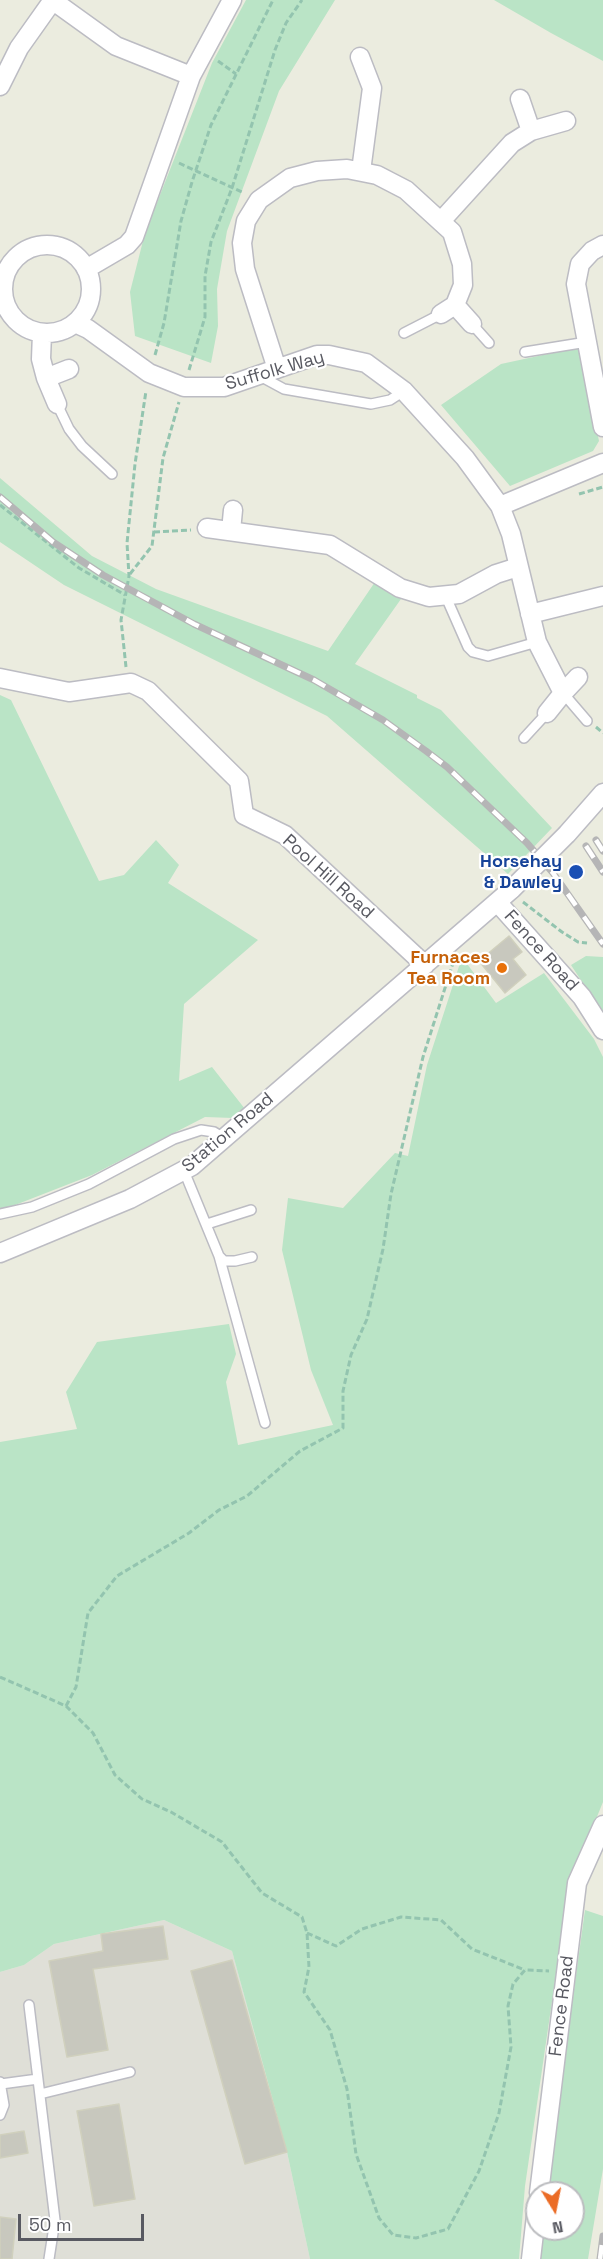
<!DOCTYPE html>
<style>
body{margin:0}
#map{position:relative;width:603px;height:2259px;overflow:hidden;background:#ebecdf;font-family:"Space Grotesk",sans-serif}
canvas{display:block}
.north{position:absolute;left:525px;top:2181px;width:60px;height:60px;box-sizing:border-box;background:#fff;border:2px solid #bcbdc0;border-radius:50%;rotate:170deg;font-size:16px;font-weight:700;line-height:24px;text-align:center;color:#585961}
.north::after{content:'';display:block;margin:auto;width:21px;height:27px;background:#eb6c26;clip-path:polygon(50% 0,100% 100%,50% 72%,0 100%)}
.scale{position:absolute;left:18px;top:2214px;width:126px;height:27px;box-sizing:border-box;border:3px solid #585961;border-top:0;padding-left:8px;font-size:18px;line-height:21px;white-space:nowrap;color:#585961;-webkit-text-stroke:4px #fff;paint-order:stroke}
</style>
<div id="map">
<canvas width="603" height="2259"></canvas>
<div class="north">N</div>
<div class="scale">50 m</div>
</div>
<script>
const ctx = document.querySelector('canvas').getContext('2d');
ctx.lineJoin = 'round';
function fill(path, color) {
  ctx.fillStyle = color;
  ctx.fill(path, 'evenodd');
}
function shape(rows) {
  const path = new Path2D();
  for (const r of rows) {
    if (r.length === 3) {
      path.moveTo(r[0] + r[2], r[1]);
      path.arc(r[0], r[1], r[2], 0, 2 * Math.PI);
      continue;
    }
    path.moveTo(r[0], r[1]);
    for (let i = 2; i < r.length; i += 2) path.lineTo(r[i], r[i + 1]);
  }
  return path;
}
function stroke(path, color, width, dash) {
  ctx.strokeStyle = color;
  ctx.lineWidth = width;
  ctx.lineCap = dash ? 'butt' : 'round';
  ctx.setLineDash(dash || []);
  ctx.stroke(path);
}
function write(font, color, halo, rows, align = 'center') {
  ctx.font = font + ' "Space Grotesk",sans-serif';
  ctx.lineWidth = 4.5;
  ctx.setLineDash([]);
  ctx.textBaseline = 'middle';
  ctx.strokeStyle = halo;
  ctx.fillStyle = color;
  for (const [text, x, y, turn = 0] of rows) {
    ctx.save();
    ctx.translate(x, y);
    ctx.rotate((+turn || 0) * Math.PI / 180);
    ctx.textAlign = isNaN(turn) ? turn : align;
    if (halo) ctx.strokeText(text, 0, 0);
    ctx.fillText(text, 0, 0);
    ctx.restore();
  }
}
fill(shape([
 [164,1920,232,1951,287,2152,310,2259,0,2259,0,1972,24,1965,54,1944]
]), '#dfdfd7');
fill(shape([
 [246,0,335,0,279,91,227,231,217,289,218,326,211,363,135,336,130,292,145,233,212,63],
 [494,0,603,0,603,61,551,33],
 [580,347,599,441,593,451,510,486,441,405,501,364],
 [0,478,92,556,156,589,328,651,375,582,401,599,355,664,417,695,417,698,441,710,552,828,508,874,327,716,64,585,0,542],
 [0,695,11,700,99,881,124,875,156,840,179,865,168,883,258,940,184,1004,179,1081,212,1067,245,1109,233,1118,205,1117,92,1175,10,1207,0,1208],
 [586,956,603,957,603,1014,571,965],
 [462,957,496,1003,544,973,594,1039,603,1057,603,1802,569,1885,525,2186,519,2259,310,2259,287,2152,232,1951,164,1920,54,1944,24,1965,0,1972,0,1442,77,1429,66,1392,97,1342,229,1324,236,1354,226,1382,238,1445,333,1425,311,1370,282,1250,288,1198,343,1208,395,1153,408,1156,427,1065],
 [585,1910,603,1916,603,2169,588,2259,539,2259,542,2229,573,2229,573,2193,546,2193]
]), '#bae4c6');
const building = shape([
 [509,936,522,952,513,959,526,975,505,993,479,961,509,936],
 [163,1926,168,1959,93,1969,108,2050,67,2057,49,1961,103,1951,101,1934,163,1926],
 [232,1960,287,2152,245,2164,191,1971,232,1960],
 [119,2104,135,2199,94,2206,77,2111,119,2104],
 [24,2131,28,2153,0,2158,0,2135,24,2131],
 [0,2217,16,2219,12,2259,0,2259,0,2217]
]);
fill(building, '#c8c8be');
stroke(building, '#d0d0bd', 1.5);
const lane = shape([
 [0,276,5,276],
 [472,324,489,343],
 [404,333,441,314],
 [525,352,587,342],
 [260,376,284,389,371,404,390,400,404,391],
 [57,404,69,429,82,446,112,474],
 [446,597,468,647,473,652,488,656,537,642],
 [563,693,587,721],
 [524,738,547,713],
 [184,1171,219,1256,224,1261,235,1261,252,1257],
 [0,1214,32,1207,89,1184,174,1139,201,1130,214,1132,224,1138],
 [207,1224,251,1210],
 [219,1256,265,1423],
 [29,2005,55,2220,49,2259],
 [0,2082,4,2105,0,2115],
 [1,2084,38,2079],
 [40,2094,130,2072]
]);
const street = shape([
 [52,0,116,46,191,76],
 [360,57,372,88,361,171],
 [0,86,19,48,53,0],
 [520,99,531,131],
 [442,220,512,143,531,131,566,121],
 [603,245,592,251,580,264,576,284,603,427],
 [47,289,44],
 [86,269,127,245,134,237,191,76,232,0],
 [441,314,455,305,472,324],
 [75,323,88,329,149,373,184,387,224,387,317,355,329,355,366,363,404,391,465,458,500,506,511,534,537,642,563,693,547,713],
 [42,333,41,359,46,378],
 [277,369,245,269,242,243,246,221,259,200,290,178,317,171,347,169,377,175,406,190,452,232,462,264,463,285,455,305],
 [57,404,46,378,69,369],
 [500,506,603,463],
 [207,528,330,545,400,588,429,597,459,594,496,574,518,567],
 [231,531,233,510],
 [530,614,603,596],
 [0,678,69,692,131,683,148,691,239,781,244,815,285,835,425,965],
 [563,693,578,677],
 [567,834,603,793],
 [498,903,582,997,603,1030],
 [0,1253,130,1199,192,1166,512,889],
 [539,2193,577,1883,603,1825],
 [531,2259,537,2207]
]);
stroke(lane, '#bcbcc3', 12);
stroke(street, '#bcbcc3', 21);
stroke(shape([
 [218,61,236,74],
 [179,163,244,193],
 [155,355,164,323,181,221,192,182,211,125,273,0],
 [189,370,205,317,205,276,211,242,232,188,275,50,286,23,302,0],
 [579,494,603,487],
 [0,505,79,568,125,595],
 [154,532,191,530],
 [130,574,152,546,163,458,179,402],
 [126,667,121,620,129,576,127,543,135,464,146,391],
 [596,727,603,733],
 [523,902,562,932,578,942,587,943],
 [0,1677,66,1706,93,1733,115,1775,142,1799,171,1812,222,1842,262,1893,302,1917,307,1933,309,1967,304,1992,330,2030,347,2089,356,2154,379,2218,393,2235,416,2238,448,2229,479,2171,499,2113,511,2047,508,2006,513,1984,525,1970,549,1971],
 [66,1706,76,1687,88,1613,117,1576,189,1533,219,1510,247,1496,300,1451,343,1428,343,1391,351,1355,367,1319,383,1249,391,1194,423,1057,453,963],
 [307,1933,336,1946,362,1929,401,1917,441,1920,472,1949,525,1970]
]), '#93c4af', 3, [6, 3]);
stroke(lane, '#fff', 9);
stroke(street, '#fff', 18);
const rail = shape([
 [0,497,53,542,103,575,194,624,314,680,383,720,426,751,447,767,527,843,553,873,603,944],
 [596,840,603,851],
 [586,846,603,872],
 [600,2259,603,2236]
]);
stroke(rail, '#b5b5b6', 7);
stroke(rail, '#fff', 4.5, [14]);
const streetBridge = shape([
 [512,889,567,834]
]);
stroke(streetBridge, '#bcbcc3', 21, []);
stroke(streetBridge, '#fff', 18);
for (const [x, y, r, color] of [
 [576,872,8,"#1a4fb4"],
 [502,968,6,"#e8710a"]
]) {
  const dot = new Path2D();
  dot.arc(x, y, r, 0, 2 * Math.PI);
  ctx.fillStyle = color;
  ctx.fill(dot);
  stroke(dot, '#fff', 2);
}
write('18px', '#585961', '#fff', [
 ["Suffolk Way",275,371,-16],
 ["Pool Hill Road",328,877,42],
 ["Fence Road",541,951,48],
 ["Station Road",228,1133,-40],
 ["Fence Road",562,2006,-83]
]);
write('bold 18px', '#164399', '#fff', [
 ["Horsehay",562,862],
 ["& Dawley",562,883]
], 'right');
write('bold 18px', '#c56008', '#fff', [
 ["Furnaces",490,958],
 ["Tea Room",490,979]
], 'right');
</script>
